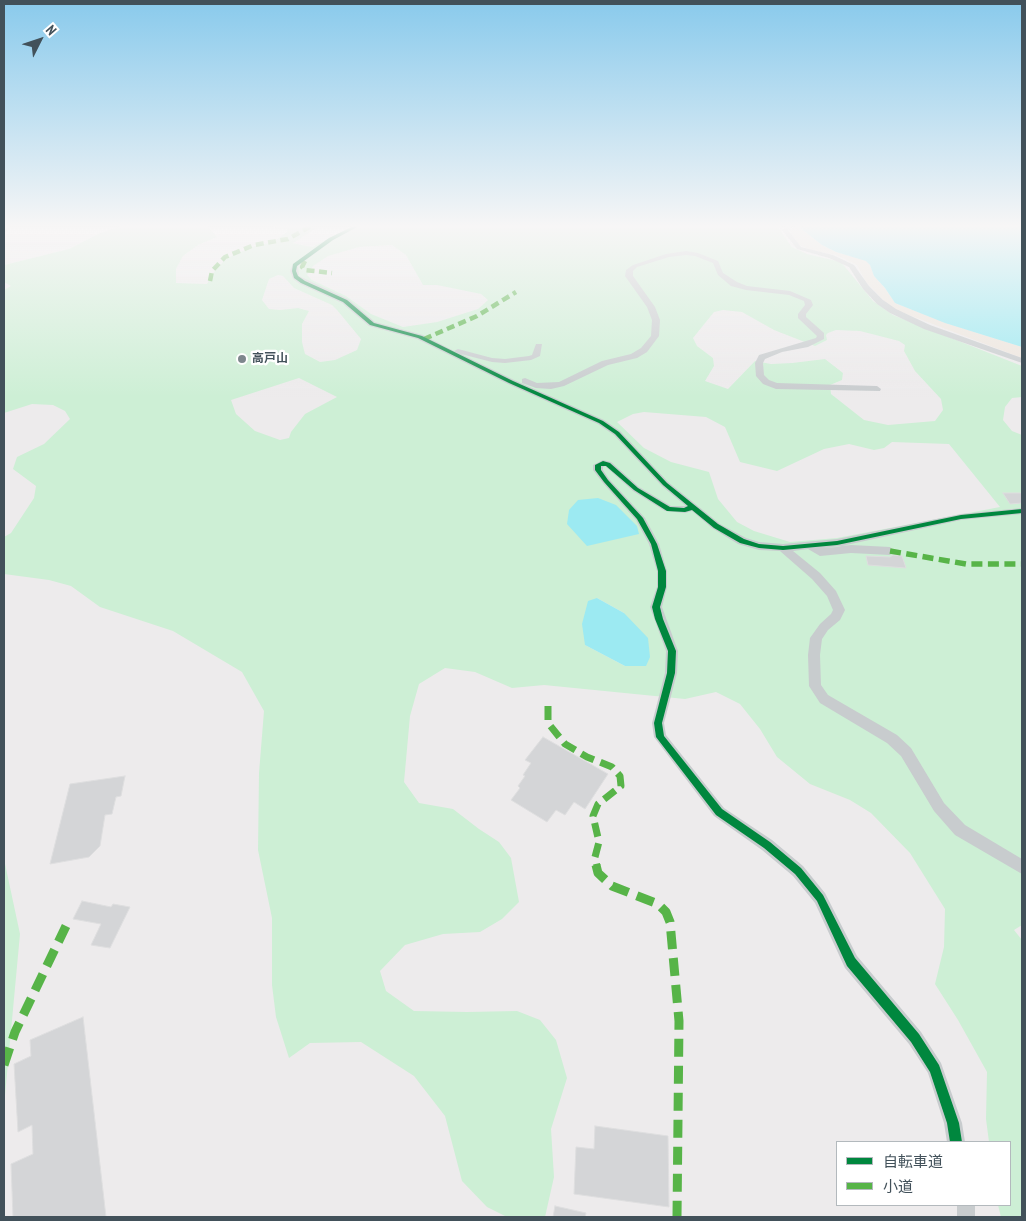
<!DOCTYPE html>
<meta charset="utf-8">
<style>
body{margin:0}
#map{position:relative;width:1026px;height:1221px;overflow:hidden;background:#edebec;font-family:"PT Sans Narrow","Noto Sans JP",sans-serif}
canvas{display:block}
.frame{position:absolute;inset:0;border:5px solid #42515a;pointer-events:none}
.legend{position:absolute;left:836px;top:1141px;width:175px;height:65px;box-sizing:border-box;background:#fff;border:1px solid #b3b9bd;margin:0;padding:6px 9px;list-style:none;font-size:15px;color:#42515a}
.legend li{display:flex;align-items:center;gap:10px;height:25px}
.legend b{width:25px;border:1px solid #b3b9bd}
.north{position:absolute;left:15px;top:15px;width:50px;height:50px;-webkit-text-stroke:4px #fff;paint-order:stroke;rotate:49deg;font-size:14px;font-weight:700;line-height:20px;text-align:center;color:#42515a}
.north::after{content:'';display:block;margin:auto;width:18px;height:22px;background:#42515a;clip-path:polygon(50% 0,100% 100%,50% 72%,0 100%)}
</style>
<div id="map">
<canvas width="1026" height="1221"></canvas>
<div class="frame"></div>
<ul class="legend">
<li><b style="height:6px;background:#00873e"></b>自転車道</li>
<li><b style="height:6px;background:#57b448"></b>小道</li>
</ul>
<div class="north">N</div>
</div>
<script>
const ctx = document.querySelector('canvas').getContext('2d');
ctx.lineJoin = 'round';
function fill(path, color) {
  ctx.fillStyle = color;
  ctx.fill(path, 'evenodd');
}
function shape(rows) {
  const path = new Path2D();
  for (const r of rows) {
    path.moveTo(r[0], r[1]);
    for (let i = 2; i < r.length; i += 2) path.lineTo(r[i], r[i + 1]);
  }
  return path;
}
function stroke(path, color, width, dash) {
  ctx.strokeStyle = color;
  ctx.lineWidth = width;
  ctx.lineCap = dash ? 'butt' : 'round';
  ctx.setLineDash(dash || []);
  ctx.stroke(path);
}
function write(font, color, halo, rows, align = 'center') {
  ctx.font = font + ' "PT Sans Narrow","Noto Sans JP",sans-serif';
  ctx.lineWidth = 4.5;
  ctx.setLineDash([]);
  ctx.textBaseline = 'middle';
  ctx.strokeStyle = halo;
  ctx.fillStyle = color;
  for (const [text, x, y, turn = 0] of rows) {
    ctx.save();
    ctx.translate(x, y);
    ctx.rotate((+turn || 0) * Math.PI / 180);
    ctx.textAlign = isNaN(turn) ? turn : align;
    if (halo) ctx.strokeText(text, 0, 0);
    ctx.fillText(text, 0, 0);
    ctx.restore();
  }
}
fill(shape([
 [121,226,207,226,217,237,198,245,183,256,176,269,176,283,207,284,216,269,227,258,255,246,273,242,287,232,287,229,277,229,273,226,310,226,315,229,293,243,312,247,354,226,782,226,779,229,792,247,807,254,841,262,873,301,893,315,1022,366,1022,397,1012,398,1005,407,1003,420,1012,431,1022,435,1022,925,1014,930,1022,940,1022,1217,1001,1217,998,1205,1010,1205,1010,1142,989,1142,986,1119,987,1072,958,1020,935,984,944,947,945,909,910,853,871,813,850,800,810,784,777,757,760,729,740,704,716,692,685,699,544,685,512,688,475,672,445,668,419,684,410,716,404,782,419,803,453,809,479,829,499,842,511,858,519,902,502,919,480,932,443,934,405,945,380,971,386,991,414,1011,467,1012,517,1011,540,1020,556,1040,567,1078,551,1129,554,1177,545,1217,507,1217,487,1207,462,1181,445,1116,414,1076,361,1042,310,1043,289,1058,276,1017,272,985,272,918,258,850,259,773,264,711,242,672,173,631,100,607,71,586,49,580,4,574,4,537,11,533,34,498,36,486,13,469,17,457,44,444,70,419,65,411,53,405,32,404,4,413,4,290,11,286,4,282,4,265,69,249,98,234],
 [392,245,406,255,423,285,437,285,481,294,488,300,478,309,437,322,403,327,371,314,346,296,312,280,307,275,313,266,328,256,359,247],
 [278,275,283,276,294,288,332,305,337,310,361,339,357,350,335,360,320,362,305,354,302,342,302,324,309,311,298,308,280,310,269,309,262,300,269,279],
 [723,310,742,312,774,330,815,346,827,340,826,335,828,333,836,330,860,331,899,341,905,345,904,351,915,371,941,399,943,410,935,421,888,425,864,420,831,394,830,385,842,380,843,373,825,359,792,363,771,364,755,361,728,389,705,381,714,366,713,358,697,346,693,338,714,312],
 [299,378,337,397,305,414,291,432,289,438,280,440,255,431,236,414,231,400],
 [644,412,706,417,725,427,740,462,777,471,824,449,849,444,874,450,884,448,892,442,949,444,1000,507,837,538,790,542,754,531,737,522,718,499,709,472,671,462,644,448,617,422,633,414],
 [597,598,624,613,625,666,585,645],
 [4,859,20,934,4,1106]
]), '#cdefd5');
fill(shape([
 [796,226,803,226,800,228,822,245,836,252,866,260,870,265,874,276,885,288,895,303,946,323,1022,347,1022,358,896,310,886,303,866,282,857,265,836,255,814,251,799,245,789,230]
]), '#ede6de');
fill(shape([
 [803,226,1022,226,1022,347,945,323,895,303,885,288,874,276,870,265,866,261,836,252,822,245,800,228],
 [598,498,616,505,637,526,639,534,587,546,567,524,569,510,578,500],
 [597,598,624,613,648,638,650,657,646,666,625,666,585,645,582,624,588,601]
]), '#9ceaf2');
const building = shape([
 [1003,493,1022,493,1022,503,1010,504,1003,493],
 [893,555,902,556,906,568,868,565,866,556,890,557,893,555],
 [543,737,608,774,585,809,574,802,565,815,556,810,547,822,511,800,520,788,518,786,525,776,523,775,531,763,525,760,543,737],
 [125,776,121,796,116,797,112,814,105,815,100,846,89,857,50,864,70,784,125,776],
 [82,901,111,907,113,904,130,907,110,948,91,945,101,924,73,919,82,901],
 [83,1017,106,1217,13,1217,11,1164,33,1154,32,1125,18,1132,14,1064,31,1056,30,1040,83,1017],
 [595,1126,668,1136,669,1207,574,1194,576,1147,594,1149,595,1126],
 [555,1206,586,1213,585,1217,553,1217,555,1206]
]);
fill(building, '#d4d5d7');
stroke(building, '#dededf', 1);
fill(shape([
 [4,226,9,226,6,232,4,233,4,226],
 [352,226,360,226,333,240,298,266,299,276,348,299,375,322,423,335,454,351,458,349,492,358,505,359,529,356,532,355,536,344,542,344,540,356,531,360,505,363,492,362,461,354,514,380,604,420,620,431,668,482,720,524,746,538,759,542,783,544,837,539,961,514,1022,508,1022,514,961,520,837,547,821,548,851,545,890,547,895,551,890,555,851,553,820,556,808,549,793,551,820,573,836,591,845,610,840,620,828,630,822,639,820,655,821,685,828,695,897,735,911,748,944,803,965,825,1022,859,1022,874,955,835,934,811,901,756,887,743,820,703,809,686,808,655,810,638,820,624,831,614,833,610,827,596,812,579,780,551,759,550,738,544,712,528,692,511,685,513,665,511,633,491,605,466,603,467,603,470,609,479,645,518,659,544,667,571,667,587,662,607,678,651,677,673,664,723,666,735,724,808,772,840,803,866,825,893,857,956,921,1032,941,1063,962,1123,965,1142,947,1142,944,1123,928,1073,909,1044,845,968,815,903,793,876,762,850,714,816,654,737,652,723,665,673,666,651,650,607,657,587,657,571,649,544,636,520,603,483,593,470,593,465,603,460,611,462,639,487,671,506,686,506,662,486,614,435,598,424,508,384,417,339,369,326,342,303,300,284,293,279,290,271,293,264,329,238,352,226],
 [786,226,793,226,788,230,801,247,833,255,854,265,869,286,883,300,896,309,930,325,1022,358,1022,363,924,329,890,313,877,304,863,289,849,267,829,258,797,249,782,230,786,226],
 [686,251,698,253,718,261,723,273,737,282,747,286,790,291,811,300,813,305,806,314,806,317,824,333,824,339,808,347,782,352,765,359,763,363,764,375,769,380,777,383,877,386,881,389,880,391,776,389,763,384,756,376,755,363,759,355,816,338,817,336,798,318,798,314,805,305,804,301,789,295,746,290,731,286,718,275,713,263,695,256,686,255,669,257,637,267,633,271,633,276,655,307,660,320,659,336,647,352,637,358,608,365,564,386,551,389,536,388,522,383,522,379,525,378,537,383,559,382,602,361,631,354,641,348,651,336,652,320,647,307,625,276,626,270,633,265,666,254,686,251],
 [957,1205,975,1205,975,1217,957,1217,957,1205]
]), '#c8ccce');
stroke(shape([
 [305,261,302,267,305,270,332,273],
 [210,281,212,271,225,257,254,245,288,239,311,226],
 [424,339,477,316,516,292]
]), '#57b448', 4.5, [8, 4.5]);
stroke(shape([
 [890,551,966,564,1022,564]
]), '#57b448', 5.5, [11, 5.5]);
stroke(shape([
 [548,706,548,723,565,744,587,757,612,767,620,776,621,786,598,804,593,816,599,842,595,857,597,866]
]), '#57b448', 7, [14, 7]);
stroke(shape([
 [596,865,598,873,612,886,658,904,666,912,670,922,679,1021,677,1217],
 [4,1065,15,1032,66,926]
]), '#57b448', 9, [18, 9]);
fill(shape([
 [354,226,359,226,333,240,297,266,296,271,298,276,305,281,347,300,374,323,422,336,513,381,603,421,619,432,667,483,718,524,744,539,759,544,783,546,837,541,961,515,1022,509,1022,513,961,519,837,545,783,550,759,548,740,543,714,528,692,510,685,512,667,511,634,490,606,466,601,466,601,470,608,480,643,518,657,544,666,571,666,587,660,607,663,619,676,651,675,673,662,723,664,736,722,809,770,842,801,868,823,895,855,958,919,1034,939,1065,959,1123,962,1142,950,1142,947,1123,930,1072,911,1042,847,966,817,901,795,874,764,848,716,815,656,737,654,723,667,673,668,651,655,619,652,607,658,587,658,571,651,544,637,519,604,482,595,470,595,465,603,461,610,463,638,488,670,507,684,508,688,506,663,485,615,434,599,423,509,383,418,338,370,325,343,302,301,283,294,278,292,271,293,264,329,238,354,226]
]), '#00873e');
const sky = ctx.createLinearGradient(0, 0, 0, 397);
sky.addColorStop(0, '#89caec');
sky.addColorStop(0.57, '#f7f6f6');
sky.addColorStop(1, '#f7f6f600');
ctx.fillStyle = sky;
ctx.fillRect(0, 0, 1026, 397);
for (const [x, y, r, color] of [
 [242,359,5,"#7e878d"]
]) {
  const dot = new Path2D();
  dot.arc(x, y, r, 0, 2 * Math.PI);
  ctx.fillStyle = color;
  ctx.fill(dot);
  stroke(dot, '#fff', 2);
}
write('bold 12px', '#42515a', '#fff', [
 ["高戸山",252,359]
], 'left');
</script>
